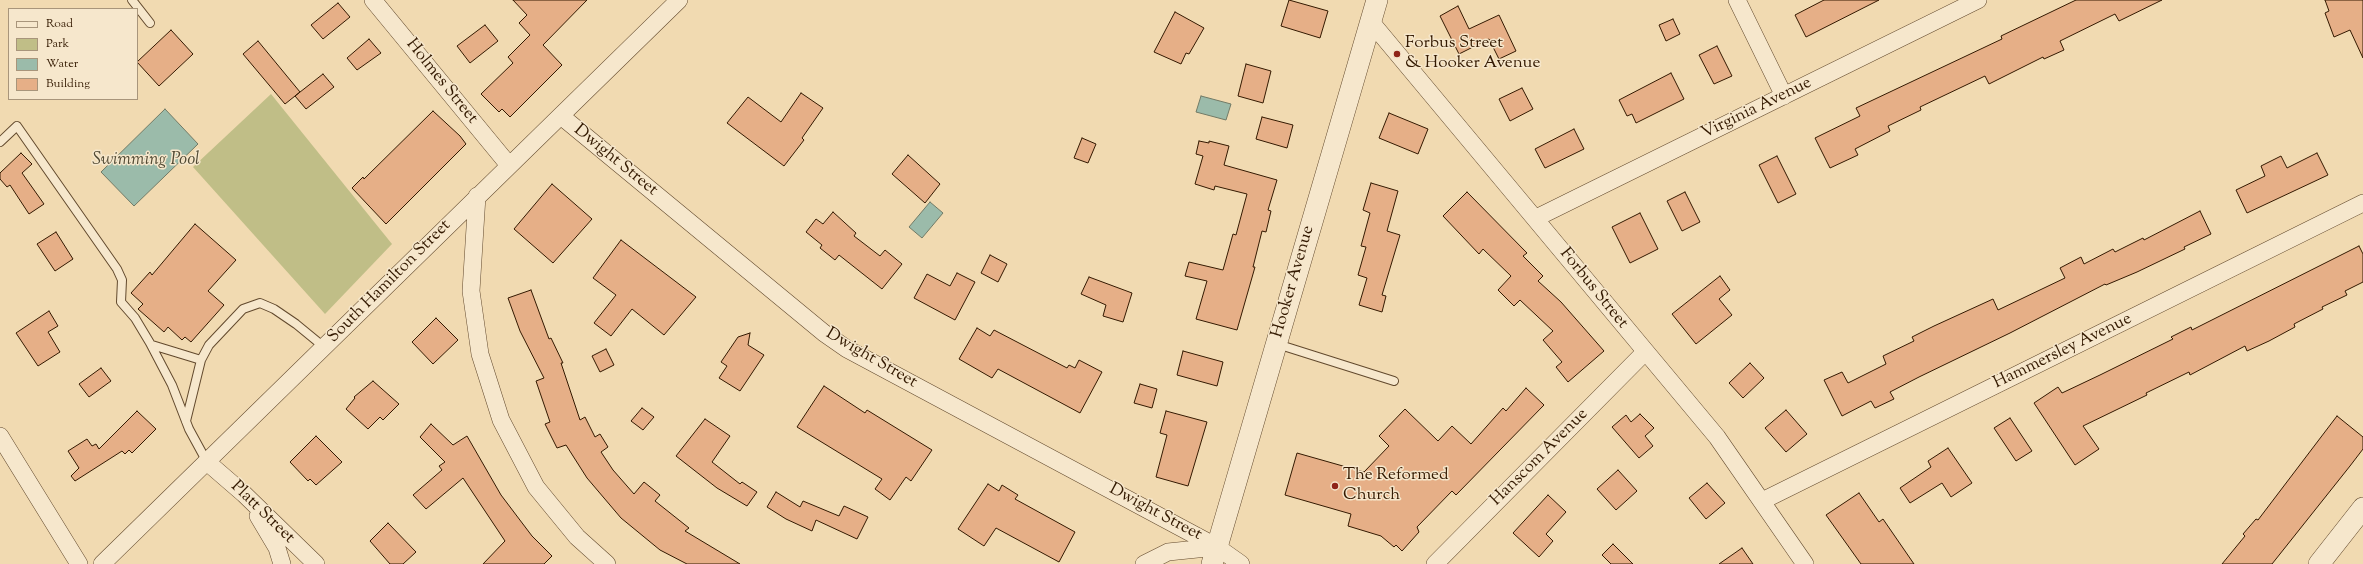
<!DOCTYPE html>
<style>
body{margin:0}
#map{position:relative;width:2363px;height:564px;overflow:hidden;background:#f1dab1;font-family:"Sorts Mill Goudy",serif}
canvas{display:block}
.legend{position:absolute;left:8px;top:8px;width:130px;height:92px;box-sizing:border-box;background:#f6e7cc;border:1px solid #a8957b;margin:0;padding:5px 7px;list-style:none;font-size:12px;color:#331901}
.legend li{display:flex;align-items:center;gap:8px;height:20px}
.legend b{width:20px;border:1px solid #a8957b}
</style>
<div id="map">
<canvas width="2363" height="564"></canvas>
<ul class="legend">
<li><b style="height:5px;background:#f6e7cc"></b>Road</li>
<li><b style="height:11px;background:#c0be87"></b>Park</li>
<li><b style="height:11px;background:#9bbbaa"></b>Water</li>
<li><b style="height:11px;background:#e6af87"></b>Building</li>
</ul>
</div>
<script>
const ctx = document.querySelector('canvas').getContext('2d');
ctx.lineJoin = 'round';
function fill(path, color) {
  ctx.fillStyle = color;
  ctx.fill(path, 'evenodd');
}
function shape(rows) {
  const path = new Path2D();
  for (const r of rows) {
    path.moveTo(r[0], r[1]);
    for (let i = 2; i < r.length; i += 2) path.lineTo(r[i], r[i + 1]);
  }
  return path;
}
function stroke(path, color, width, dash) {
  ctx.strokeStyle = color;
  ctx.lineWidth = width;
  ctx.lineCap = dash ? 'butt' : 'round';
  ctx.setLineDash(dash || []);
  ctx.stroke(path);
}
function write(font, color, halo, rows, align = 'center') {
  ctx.font = font + ' "Sorts Mill Goudy",serif';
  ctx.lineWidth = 3;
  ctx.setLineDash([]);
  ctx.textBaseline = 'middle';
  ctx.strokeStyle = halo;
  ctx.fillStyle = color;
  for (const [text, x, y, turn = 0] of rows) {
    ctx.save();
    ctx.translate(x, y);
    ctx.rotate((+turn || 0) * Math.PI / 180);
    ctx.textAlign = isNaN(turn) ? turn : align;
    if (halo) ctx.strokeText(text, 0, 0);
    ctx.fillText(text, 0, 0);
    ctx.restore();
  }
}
fill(shape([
 [271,94,392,244,325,314,193,167]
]), '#c0be87');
const water = shape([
 [1201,96,1231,104,1226,120,1196,112,1201,96],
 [165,109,198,144,134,206,101,172,165,109],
 [930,202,943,213,922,238,909,227,930,202]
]);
fill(water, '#9bbbaa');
stroke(water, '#717a66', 1);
const building = shape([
 [513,0,587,0,543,45,562,65,510,117,502,109,499,112,481,94,513,63,508,57,530,35,519,23,527,15,513,0],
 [1289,0,1328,11,1320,38,1281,26,1289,0],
 [1824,0,1879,0,1806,37,1795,15,1824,0],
 [2076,0,2162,0,2119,21,2115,14,2060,41,2064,50,2044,59,2043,57,1989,84,1985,76,1920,107,1921,110,1888,126,1890,131,1855,149,1858,155,1830,168,1815,138,1860,116,1856,108,2002,39,2001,36,2076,0],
 [2325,0,2363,0,2363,58,2350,30,2334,37,2325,13,2329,11,2325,0],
 [338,3,350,17,323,39,311,25,338,3],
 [1458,6,1469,29,1499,15,1516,51,1499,59,1489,39,1459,54,1440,16,1458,6],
 [1175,12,1204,28,1189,54,1186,53,1181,64,1154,52,1175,12],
 [1673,19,1680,34,1666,41,1659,25,1673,19],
 [485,25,498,41,470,63,457,46,485,25],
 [171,30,193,54,159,86,137,62,171,30],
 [369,39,381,53,357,70,347,58,369,39],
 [258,41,300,92,285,104,243,54,258,41],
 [1717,46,1732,76,1714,84,1699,55,1717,46],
 [1246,64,1271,71,1263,103,1238,96,1246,64],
 [1671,73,1684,99,1636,123,1632,114,1627,116,1619,100,1671,73],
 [323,74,334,87,306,109,295,96,323,74],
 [1522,88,1533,109,1510,121,1499,99,1522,88],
 [801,93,823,108,802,138,804,140,784,166,727,123,748,97,781,122,801,93],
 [433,111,460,136,466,144,386,224,352,188,363,177,364,179,433,111],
 [1389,113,1428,129,1418,154,1379,138,1389,113],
 [1262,117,1293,125,1287,148,1256,139,1262,117],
 [1574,129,1584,149,1545,168,1535,149,1574,129],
 [1082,138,1096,144,1088,163,1074,158,1082,138],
 [1199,141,1209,143,1209,141,1229,146,1224,165,1277,180,1268,210,1271,211,1266,232,1262,231,1253,267,1255,267,1237,330,1196,319,1207,281,1185,276,1189,262,1223,270,1233,234,1236,235,1247,194,1215,186,1214,190,1195,184,1203,156,1196,154,1199,141],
 [21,153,32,164,22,173,44,204,29,214,10,185,7,187,0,179,0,173,21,153],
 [2317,153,2328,175,2247,213,2236,190,2265,176,2261,166,2281,156,2287,168,2317,153],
 [908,155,940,184,925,203,892,174,908,155],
 [1777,156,1796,194,1778,203,1759,165,1777,156],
 [1371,183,1398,191,1387,231,1400,235,1382,295,1386,296,1382,312,1359,305,1367,278,1358,275,1366,247,1361,246,1370,213,1363,210,1371,183],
 [552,184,592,219,553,263,514,229,552,184],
 [1467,192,1527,253,1523,256,1543,276,1538,281,1561,302,1604,351,1568,382,1556,367,1562,362,1543,340,1553,331,1520,300,1514,306,1498,290,1511,276,1483,249,1479,254,1443,216,1467,192],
 [1685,192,1700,222,1682,231,1667,201,1685,192],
 [2200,211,2211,234,2184,247,2185,249,2137,272,2106,285,2105,284,2010,333,1919,377,1890,392,1894,399,1875,408,1871,401,1842,416,1824,380,1842,372,1848,383,1886,364,1883,356,1914,341,1912,337,1934,326,1993,299,1998,310,2065,278,2060,268,2081,257,2084,264,2113,249,2115,252,2143,238,2144,240,2200,211],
 [833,212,856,233,854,236,880,256,885,250,902,264,882,289,839,255,835,260,820,248,822,245,806,232,816,219,823,224,833,212],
 [1640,213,1658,249,1630,263,1612,227,1640,213],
 [195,224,236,260,208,291,224,305,191,342,185,337,182,340,168,327,164,332,138,309,143,304,131,293,150,272,152,275,195,224],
 [56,232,73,259,55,271,37,244,56,232],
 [621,240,696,297,664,335,632,309,611,336,594,323,616,295,593,278,621,240],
 [2359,246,2363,254,2363,282,2345,291,2347,295,2322,307,2323,309,2294,324,2295,327,2269,341,2247,351,2245,346,2190,375,2189,372,2146,393,2147,395,2083,426,2099,449,2075,465,2034,403,2058,387,2062,393,2100,375,2173,339,2171,337,2191,327,2192,330,2359,246],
 [990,255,1007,264,998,282,981,273,990,255],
 [957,273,975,282,955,320,914,298,927,274,950,286,957,273],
 [1720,276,1730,290,1719,299,1732,315,1696,344,1672,314,1720,276],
 [1089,277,1132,293,1123,322,1103,316,1106,305,1081,294,1089,277],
 [531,290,549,339,551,338,563,363,561,363,580,420,585,417,595,437,600,434,608,447,601,452,613,470,634,494,644,482,660,495,655,501,689,528,685,531,740,564,687,564,660,550,621,518,587,478,566,445,557,448,545,424,550,422,536,381,544,378,520,331,508,298,531,290],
 [49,311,58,326,48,332,60,352,38,366,16,333,49,311],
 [436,318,458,340,433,364,412,342,436,318],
 [977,328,990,336,994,330,1067,368,1069,365,1075,368,1079,360,1102,372,1080,413,998,369,992,378,959,359,977,328],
 [750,333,748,345,764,355,740,391,719,378,727,366,721,362,738,337,750,333],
 [606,349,614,365,600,372,592,356,606,349],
 [1183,351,1223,362,1217,386,1177,375,1183,351],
 [1750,363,1764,378,1743,398,1729,383,1750,363],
 [101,368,111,381,89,397,79,384,101,368],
 [373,381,399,404,383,420,380,417,368,429,346,409,355,398,354,397,373,381],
 [1140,384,1157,389,1152,408,1134,403,1140,384],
 [824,386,865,413,867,410,932,450,911,481,906,477,890,500,875,489,882,479,797,427,824,386],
 [1526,388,1544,405,1456,495,1452,491,1417,527,1419,532,1402,551,1396,545,1394,547,1381,536,1348,526,1351,514,1285,495,1297,453,1364,472,1389,446,1379,436,1405,409,1438,441,1452,426,1471,444,1503,408,1506,411,1526,388],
 [642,408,654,417,643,430,631,421,642,408],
 [1786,410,1807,434,1786,452,1765,428,1786,410],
 [137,411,156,429,132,453,129,450,125,454,122,451,75,481,71,476,79,468,68,451,87,439,92,446,96,444,99,449,137,411],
 [1166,411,1207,422,1188,486,1156,477,1167,435,1160,433,1166,411],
 [1640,414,1654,428,1645,436,1653,446,1639,458,1612,427,1626,415,1631,422,1640,414],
 [2337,416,2363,437,2363,449,2350,466,2272,564,2222,564,2245,536,2243,534,2256,519,2258,520,2337,416],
 [2010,418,2032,451,2016,461,1994,428,2010,418],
 [705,419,730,436,712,462,740,484,742,482,757,492,747,506,717,488,676,456,705,419],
 [431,424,453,445,467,436,501,495,532,536,552,556,544,564,483,564,505,541,463,478,426,509,413,495,442,470,439,466,445,462,420,437,431,424],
 [316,436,342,462,316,485,310,479,308,481,290,462,316,436],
 [1948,448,1972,483,1951,497,1942,483,1910,503,1900,488,1931,467,1928,461,1948,448],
 [1618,470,1637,491,1616,510,1597,489,1618,470],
 [1707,483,1725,503,1706,519,1689,498,1707,483],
 [988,484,999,491,1002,485,1018,495,1015,499,1075,532,1059,562,996,528,984,546,958,529,988,484],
 [776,492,800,507,803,501,839,516,844,506,868,517,857,539,816,520,812,531,786,519,767,507,776,492],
 [1859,493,1879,522,1883,519,1914,564,1861,564,1826,515,1859,493],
 [1548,495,1566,512,1546,534,1553,541,1539,557,1513,533,1548,495],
 [388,523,416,552,403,564,390,564,370,541,388,523],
 [1613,544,1633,564,1611,564,1602,555,1613,544],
 [1742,548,1753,564,1719,564,1742,548]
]);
fill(building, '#e6af87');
stroke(building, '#331901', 1);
const service = shape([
 [132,0,150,23],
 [0,142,17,126,117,269,122,280,121,302,135,318,150,343,172,385,189,429,207,462],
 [1277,344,1394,381],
 [152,345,201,360],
 [186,421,201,360,209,345,243,309,260,303,274,309,296,324,324,347]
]);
const minor = shape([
 [373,0,508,164],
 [1737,0,1784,96],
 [1371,22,1717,437,1805,564],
 [561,116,824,333,847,349,1217,547,1241,564],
 [477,196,471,291,480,354,501,420,536,487,577,537,607,564],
 [1536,218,1978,0],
 [0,436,79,564],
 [207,462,244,494,316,564],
 [1762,501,2363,203],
 [258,516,277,548,282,564],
 [102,564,679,0],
 [1144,564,1168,552,1217,547],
 [1435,564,1645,352]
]);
const tertiary = shape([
 [1212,564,1377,0],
 [2319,564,2363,508]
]);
stroke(service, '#62492d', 10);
stroke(minor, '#62492d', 18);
stroke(tertiary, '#62492d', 22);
stroke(service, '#f6e7cc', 8);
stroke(minor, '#f6e7cc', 17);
stroke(tertiary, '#f6e7cc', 21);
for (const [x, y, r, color] of [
 [1397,54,4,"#8f2418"],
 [1335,486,4,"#8f2418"]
]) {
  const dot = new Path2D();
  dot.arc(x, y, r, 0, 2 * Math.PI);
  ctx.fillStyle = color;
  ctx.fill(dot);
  stroke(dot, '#f6e7cc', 1.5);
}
write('17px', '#331901', '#f6e7cc', [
 ["Forbus Street",1405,44],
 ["& Hooker Avenue",1405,64],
 ["The Reformed",1343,476],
 ["Church",1343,496]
], 'left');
write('17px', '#331901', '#f6e7cc', [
 ["Holmes Street",441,82,51],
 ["Virginia Avenue",1757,109,-26],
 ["Dwight Street",615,161,39],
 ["South Hamilton Street",390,282,-45],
 ["Hooker Avenue",1294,282,-74],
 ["Forbus Street",1593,289,51],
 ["Hammersley Avenue",2063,352,-26],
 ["Dwight Street",871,359,30],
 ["Hanscom Avenue",1540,458,-45],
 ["Platt Street",262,513,44],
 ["Dwight Street",1155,513,28]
]);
write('italic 18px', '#524a34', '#f6e7cc', [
 ["Swimming Pool",146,161]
]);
</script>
